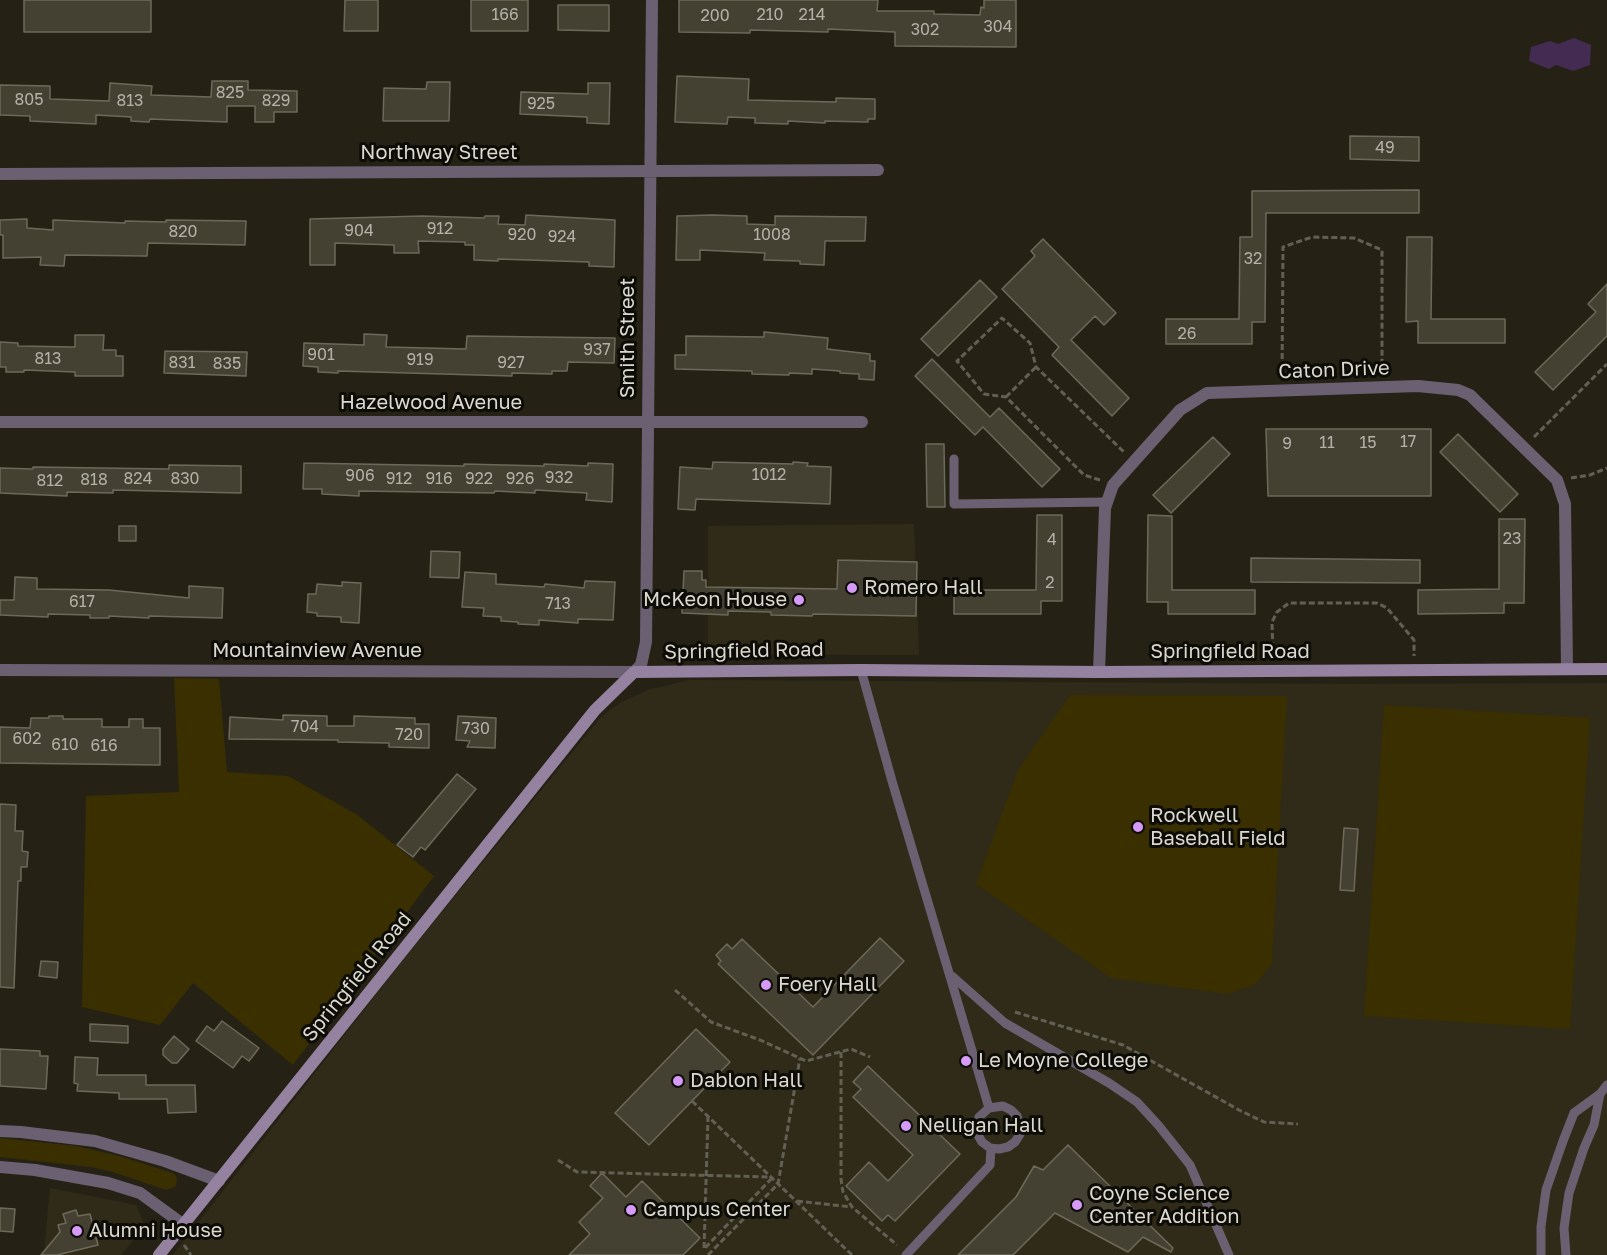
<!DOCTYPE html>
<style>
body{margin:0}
canvas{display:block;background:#252215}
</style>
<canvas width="1607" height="1255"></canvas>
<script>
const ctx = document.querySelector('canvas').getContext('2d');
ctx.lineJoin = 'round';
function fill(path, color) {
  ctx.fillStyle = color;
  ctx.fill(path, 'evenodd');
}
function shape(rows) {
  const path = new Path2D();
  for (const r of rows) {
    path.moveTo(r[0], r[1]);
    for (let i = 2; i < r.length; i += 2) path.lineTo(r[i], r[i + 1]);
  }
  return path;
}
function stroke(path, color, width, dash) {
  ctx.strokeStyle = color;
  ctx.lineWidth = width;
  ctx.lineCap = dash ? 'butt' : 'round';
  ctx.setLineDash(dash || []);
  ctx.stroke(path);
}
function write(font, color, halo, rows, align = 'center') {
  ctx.font = font + ' "Golos Text",sans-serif';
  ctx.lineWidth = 6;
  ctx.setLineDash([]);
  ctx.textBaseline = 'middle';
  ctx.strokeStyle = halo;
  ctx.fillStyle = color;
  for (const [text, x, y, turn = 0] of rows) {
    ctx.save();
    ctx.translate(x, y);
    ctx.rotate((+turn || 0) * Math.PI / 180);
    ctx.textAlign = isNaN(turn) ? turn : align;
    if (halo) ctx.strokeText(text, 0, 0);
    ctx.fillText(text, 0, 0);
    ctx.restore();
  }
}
fill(shape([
 [914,524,919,655,708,654,708,526],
 [689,680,1352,684,1607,683,1607,1255,173,1255,400,964,601,717,620,703,648,690],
 [50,1188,136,1205,145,1226,121,1255,40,1255,44,1252]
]), '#302b18');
fill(shape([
 [174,678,219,679,227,772,288,776,356,814,434,876,293,1065,193,983,160,1025,82,1007,86,796,179,792],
 [1070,695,1287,696,1272,963,1256,984,1228,994,1111,978,976,884,1018,770],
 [1384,705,1590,718,1570,1029,1364,1016],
 [0,1138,76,1146,119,1156,172,1173,176,1176,177,1181,175,1187,166,1190,113,1172,91,1167,0,1157]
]), '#392f00');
fill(shape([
 [1574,38,1591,45,1590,65,1573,71,1556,65,1549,69,1529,61,1531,47,1550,41,1558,44]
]), '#432b51');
const building = shape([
 [24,0,151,0,151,32,24,32,24,0],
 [345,0,378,0,378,31,344,31,345,0],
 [471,0,528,0,528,31,471,31,471,0],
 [679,0,878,0,877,11,934,11,934,14,980,15,981,7,984,8,984,0,1016,0,1016,47,895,46,895,32,828,29,828,32,750,30,750,33,679,32,679,0],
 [558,5,609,5,609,31,558,30,558,5],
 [677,76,749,79,748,100,836,102,836,98,875,99,875,119,868,119,868,122,825,121,825,123,788,121,788,124,755,123,755,118,728,117,727,124,675,122,677,76],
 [212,81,248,81,248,90,297,91,297,112,274,112,274,122,255,122,255,106,227,106,227,122,150,119,149,122,131,121,131,117,96,115,96,124,30,121,30,116,0,115,0,85,50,86,50,99,109,101,110,83,152,86,151,95,211,97,212,81],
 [427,82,450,82,449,121,383,121,384,88,426,89,427,82],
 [588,83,610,83,609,124,587,123,587,117,520,114,521,92,588,94,588,83],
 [1350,136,1419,137,1419,161,1350,159,1350,136],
 [1419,190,1419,213,1266,213,1265,322,1252,322,1252,344,1166,344,1166,319,1239,319,1240,237,1252,237,1252,191,1419,190],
 [526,215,615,220,614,267,589,266,589,262,498,259,498,261,474,260,474,245,465,245,465,242,418,241,419,253,394,253,394,245,335,243,335,265,310,265,310,219,423,216,484,218,485,216,499,216,498,224,525,225,526,215],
 [712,215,747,216,747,224,775,225,775,216,866,217,865,241,825,241,824,265,800,264,800,261,764,260,765,253,700,250,700,260,676,260,677,216,712,215],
 [27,219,27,228,53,230,53,220,125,223,125,221,166,222,166,220,246,221,245,245,148,243,147,256,65,255,64,266,40,265,41,257,3,258,3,235,0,235,0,220,27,219],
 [1407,237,1432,237,1431,319,1505,319,1505,343,1418,343,1418,321,1406,322,1407,237],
 [1043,239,1116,313,1104,325,1095,316,1071,340,1129,398,1112,416,1052,355,1059,347,1002,289,1035,256,1031,251,1043,239],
 [980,280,997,297,938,356,921,339,980,280],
 [1607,284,1607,336,1553,390,1535,372,1596,312,1588,304,1607,284],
 [764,332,828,338,827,349,870,354,870,361,875,361,874,380,859,379,859,374,840,373,840,371,812,369,812,374,789,373,789,375,752,374,752,371,675,369,675,355,686,355,686,336,764,337,764,332],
 [364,334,387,335,386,347,466,349,467,336,615,338,614,363,568,362,567,371,552,371,552,374,512,373,512,376,338,371,338,373,318,372,318,367,303,366,304,343,364,345,364,334],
 [75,335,104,335,103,350,116,350,116,356,123,356,123,376,75,376,75,372,24,370,24,372,6,372,6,367,0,367,0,342,18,343,18,346,75,347,75,335],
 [165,351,247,352,246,376,164,373,165,351],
 [932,359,990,417,999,408,1060,469,1042,487,983,427,975,435,915,376,932,359],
 [1266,429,1431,429,1431,496,1268,496,1266,429],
 [1458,434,1518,494,1500,512,1440,452,1458,434],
 [1213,437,1230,454,1171,513,1153,495,1213,437],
 [926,444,944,444,945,507,927,507,926,444],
 [713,462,793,464,793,462,808,463,807,466,831,467,830,504,696,499,695,510,678,509,680,467,712,469,713,462],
 [304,463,464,466,464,464,544,466,544,464,588,466,588,463,613,464,612,502,586,500,587,493,535,490,535,493,495,491,494,493,359,491,359,496,322,494,322,489,303,489,304,463],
 [169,465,241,466,241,493,113,490,113,493,67,492,67,496,0,493,0,468,33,469,33,467,169,469,169,465],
 [1037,515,1062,515,1062,601,1041,601,1041,614,954,614,954,590,1036,590,1037,515],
 [1148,515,1172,516,1172,590,1255,590,1255,614,1168,614,1168,602,1147,602,1148,515],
 [1499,519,1525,519,1524,603,1504,603,1504,613,1418,614,1418,590,1499,589,1499,519],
 [119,526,136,526,136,541,119,541,119,526],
 [431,551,460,552,459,578,430,577,431,551],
 [1251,558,1420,560,1420,583,1251,582,1251,558],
 [838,560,917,562,916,616,813,614,812,616,771,615,771,612,728,611,728,615,682,613,684,571,702,571,702,580,706,580,706,587,837,589,838,560],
 [465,572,496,574,496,584,544,587,545,584,584,588,585,581,615,582,613,620,578,619,578,623,539,620,539,625,518,624,518,622,501,621,501,617,483,616,484,608,462,607,465,572],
 [15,577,37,578,37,589,109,590,189,598,189,586,223,588,222,618,149,616,149,618,109,616,109,618,90,618,90,615,48,614,48,617,0,615,0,600,14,600,15,577],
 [342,582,361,583,359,623,341,622,341,617,317,616,317,613,307,612,308,594,316,594,317,584,342,586,342,582],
 [283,715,327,716,327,726,354,726,354,716,415,718,415,724,429,724,429,748,389,747,389,743,338,742,338,740,229,739,230,717,283,720,283,715],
 [49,716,63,716,63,719,102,719,102,727,129,727,129,719,143,719,143,728,160,728,160,765,0,763,0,727,30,728,31,718,49,718,49,716],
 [458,716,496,718,495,748,467,747,470,741,456,740,458,716],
 [457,774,476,789,425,850,421,847,413,857,397,845,457,774],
 [0,804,16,805,15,831,23,831,22,851,28,852,27,867,21,867,21,881,18,881,14,988,0,987,0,804],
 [1344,828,1358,829,1354,891,1340,890,1344,828],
 [880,938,904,961,813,1055,718,964,721,961,716,955,727,944,732,949,742,939,813,1007,880,938],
 [41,961,58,962,57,978,39,976,41,961],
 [222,1021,259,1048,249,1061,242,1056,233,1068,196,1041,207,1026,214,1031,222,1021],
 [90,1024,128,1026,128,1043,90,1041,90,1024],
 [696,1029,730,1062,649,1145,615,1113,696,1029],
 [174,1036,189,1049,177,1063,172,1063,163,1055,163,1049,174,1036],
 [0,1049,40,1051,40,1056,48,1056,46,1089,0,1086,0,1049],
 [75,1057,98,1058,97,1075,146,1075,146,1085,195,1085,196,1112,168,1113,167,1099,119,1099,119,1093,77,1091,78,1084,74,1083,75,1057],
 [868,1066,960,1154,895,1221,888,1215,882,1221,846,1186,869,1162,888,1181,913,1155,853,1097,861,1089,853,1082,868,1066],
 [1068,1145,1173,1248,1171,1252,1143,1237,1128,1252,1055,1213,1013,1255,958,1255,1016,1197,1034,1166,1043,1170,1068,1145],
 [602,1173,626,1197,642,1181,700,1238,683,1255,569,1255,590,1234,579,1222,603,1198,590,1186,602,1173],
 [0,1208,15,1209,13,1232,0,1231,0,1208],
 [76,1210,78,1216,90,1214,98,1245,57,1255,41,1255,60,1232,58,1225,66,1223,63,1214,76,1210]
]);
fill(building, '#444133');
stroke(building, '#6d695a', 1.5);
stroke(shape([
 [1282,377,1283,247,1312,237,1354,238,1382,250,1382,372],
 [1006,397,1036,367],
 [1534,437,1607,364],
 [1571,478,1590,475,1607,468],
 [1100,480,1084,475,1006,397,984,394,957,361,1002,318,1030,343,1036,367,1125,453],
 [1273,657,1272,622,1277,612,1289,603,1377,603,1387,608,1414,640,1414,656],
 [675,990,711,1022,760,1040,806,1061,851,1049,870,1057],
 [1015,1012,1123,1045,1239,1110,1264,1122,1298,1124],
 [841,1052,841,1179,843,1192,852,1207,897,1245],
 [692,1101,852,1255],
 [708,1116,704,1249,772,1178],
 [558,1160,577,1172,769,1177],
 [797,1201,852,1207],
 [184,1245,191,1255],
 [708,1255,778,1184,800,1058]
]), '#626054', 3, [6, 3]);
stroke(shape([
 [954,459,954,504,1107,502],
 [861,670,892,781,989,1108,979,1117,977,1126,978,1135,982,1142,990,1148,999,1149,1008,1147,1015,1142,1020,1134,1020,1125,1017,1116,1011,1110,1003,1106,989,1108],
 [952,976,1005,1023,1109,1083,1137,1102,1159,1126,1190,1165,1229,1255],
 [906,1255,990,1165,991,1148],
 [1541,1255,1541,1227,1546,1190,1563,1141,1574,1113,1600,1094,1607,1085],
 [1566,1255,1564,1228,1569,1193,1584,1148,1594,1125,1600,1094]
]), '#6b6072', 9);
stroke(shape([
 [0,174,878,170],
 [0,422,862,422],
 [0,670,634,672,641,665,646,642,652,0],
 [1099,672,1105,508,1113,485,1180,410,1207,393,1418,386,1458,390,1470,395,1557,480,1565,504,1567,669],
 [0,1131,21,1132,95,1141,165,1161,219,1181],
 [0,1167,35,1170,108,1183,140,1193,184,1225]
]), '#6b6072', 12);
stroke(shape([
 [159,1255,595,710,634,672,861,670,1099,672,1607,669]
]), '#9582a0', 12);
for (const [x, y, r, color] of [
 [852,588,6,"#d69bf9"],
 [799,600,6,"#d69bf9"],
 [1138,827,6,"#d69bf9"],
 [766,985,6,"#d69bf9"],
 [966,1061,6,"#d69bf9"],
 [678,1081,6,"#d69bf9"],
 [906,1126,6,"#d69bf9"],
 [1077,1205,6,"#d69bf9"],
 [631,1210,6,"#d69bf9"],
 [77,1231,6,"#d69bf9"]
]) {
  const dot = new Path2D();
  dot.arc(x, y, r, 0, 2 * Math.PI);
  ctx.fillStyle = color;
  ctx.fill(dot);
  stroke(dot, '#0d0c06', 2);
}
write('16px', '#b4b2a8', null, [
 ["166",505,15],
 ["210",770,15],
 ["214",812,15],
 ["200",715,16],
 ["304",998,27],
 ["302",925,30],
 ["825",230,93],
 ["805",29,100],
 ["813",130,101],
 ["829",276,101],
 ["925",541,104],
 ["49",1385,148],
 ["912",440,229],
 ["904",359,231],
 ["820",183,232],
 ["920",522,235],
 ["1008",772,235],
 ["924",562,237],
 ["32",1253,259],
 ["26",1187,334],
 ["937",597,350],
 ["901",321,355],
 ["813",48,359],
 ["919",420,360],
 ["831",182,363],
 ["927",511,363],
 ["835",227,364],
 ["17",1408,442],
 ["11",1327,443],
 ["15",1368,443],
 ["9",1287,444],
 ["1012",769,475],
 ["906",360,476],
 ["932",559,478],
 ["824",138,479],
 ["830",185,479],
 ["912",399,479],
 ["916",439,479],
 ["922",479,479],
 ["926",520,479],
 ["818",94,480],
 ["812",50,481],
 ["23",1512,539],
 ["4",1052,540],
 ["2",1050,583],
 ["617",82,602],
 ["713",558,604],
 ["704",305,727],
 ["730",476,729],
 ["720",409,735],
 ["602",27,739],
 ["610",65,745],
 ["616",104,746]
]);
write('20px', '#dad8cf', '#0d0c06', [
 ["Northway Street",439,153],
 ["Smith Street",628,338,-90],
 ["Caton Drive",1334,370,-2],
 ["Hazelwood Avenue",431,403],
 ["Mountainview Avenue",317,651],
 ["Springfield Road",744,651,-1],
 ["Springfield Road",1230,652],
 ["Springfield Road",357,977,-51]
]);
write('20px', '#dad8cf', '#0d0c06', [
 ["Romero Hall",864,588],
 ["McKeon House",787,600,"right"],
 ["Rockwell",1150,816],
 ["Baseball Field",1150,839],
 ["Foery Hall",778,985],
 ["Le Moyne College",978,1061],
 ["Dablon Hall",690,1081],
 ["Nelligan Hall",918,1126],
 ["Coyne Science",1089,1194],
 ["Center Addition",1089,1217],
 ["Campus Center",643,1210],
 ["Alumni House",89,1231]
], 'left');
</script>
